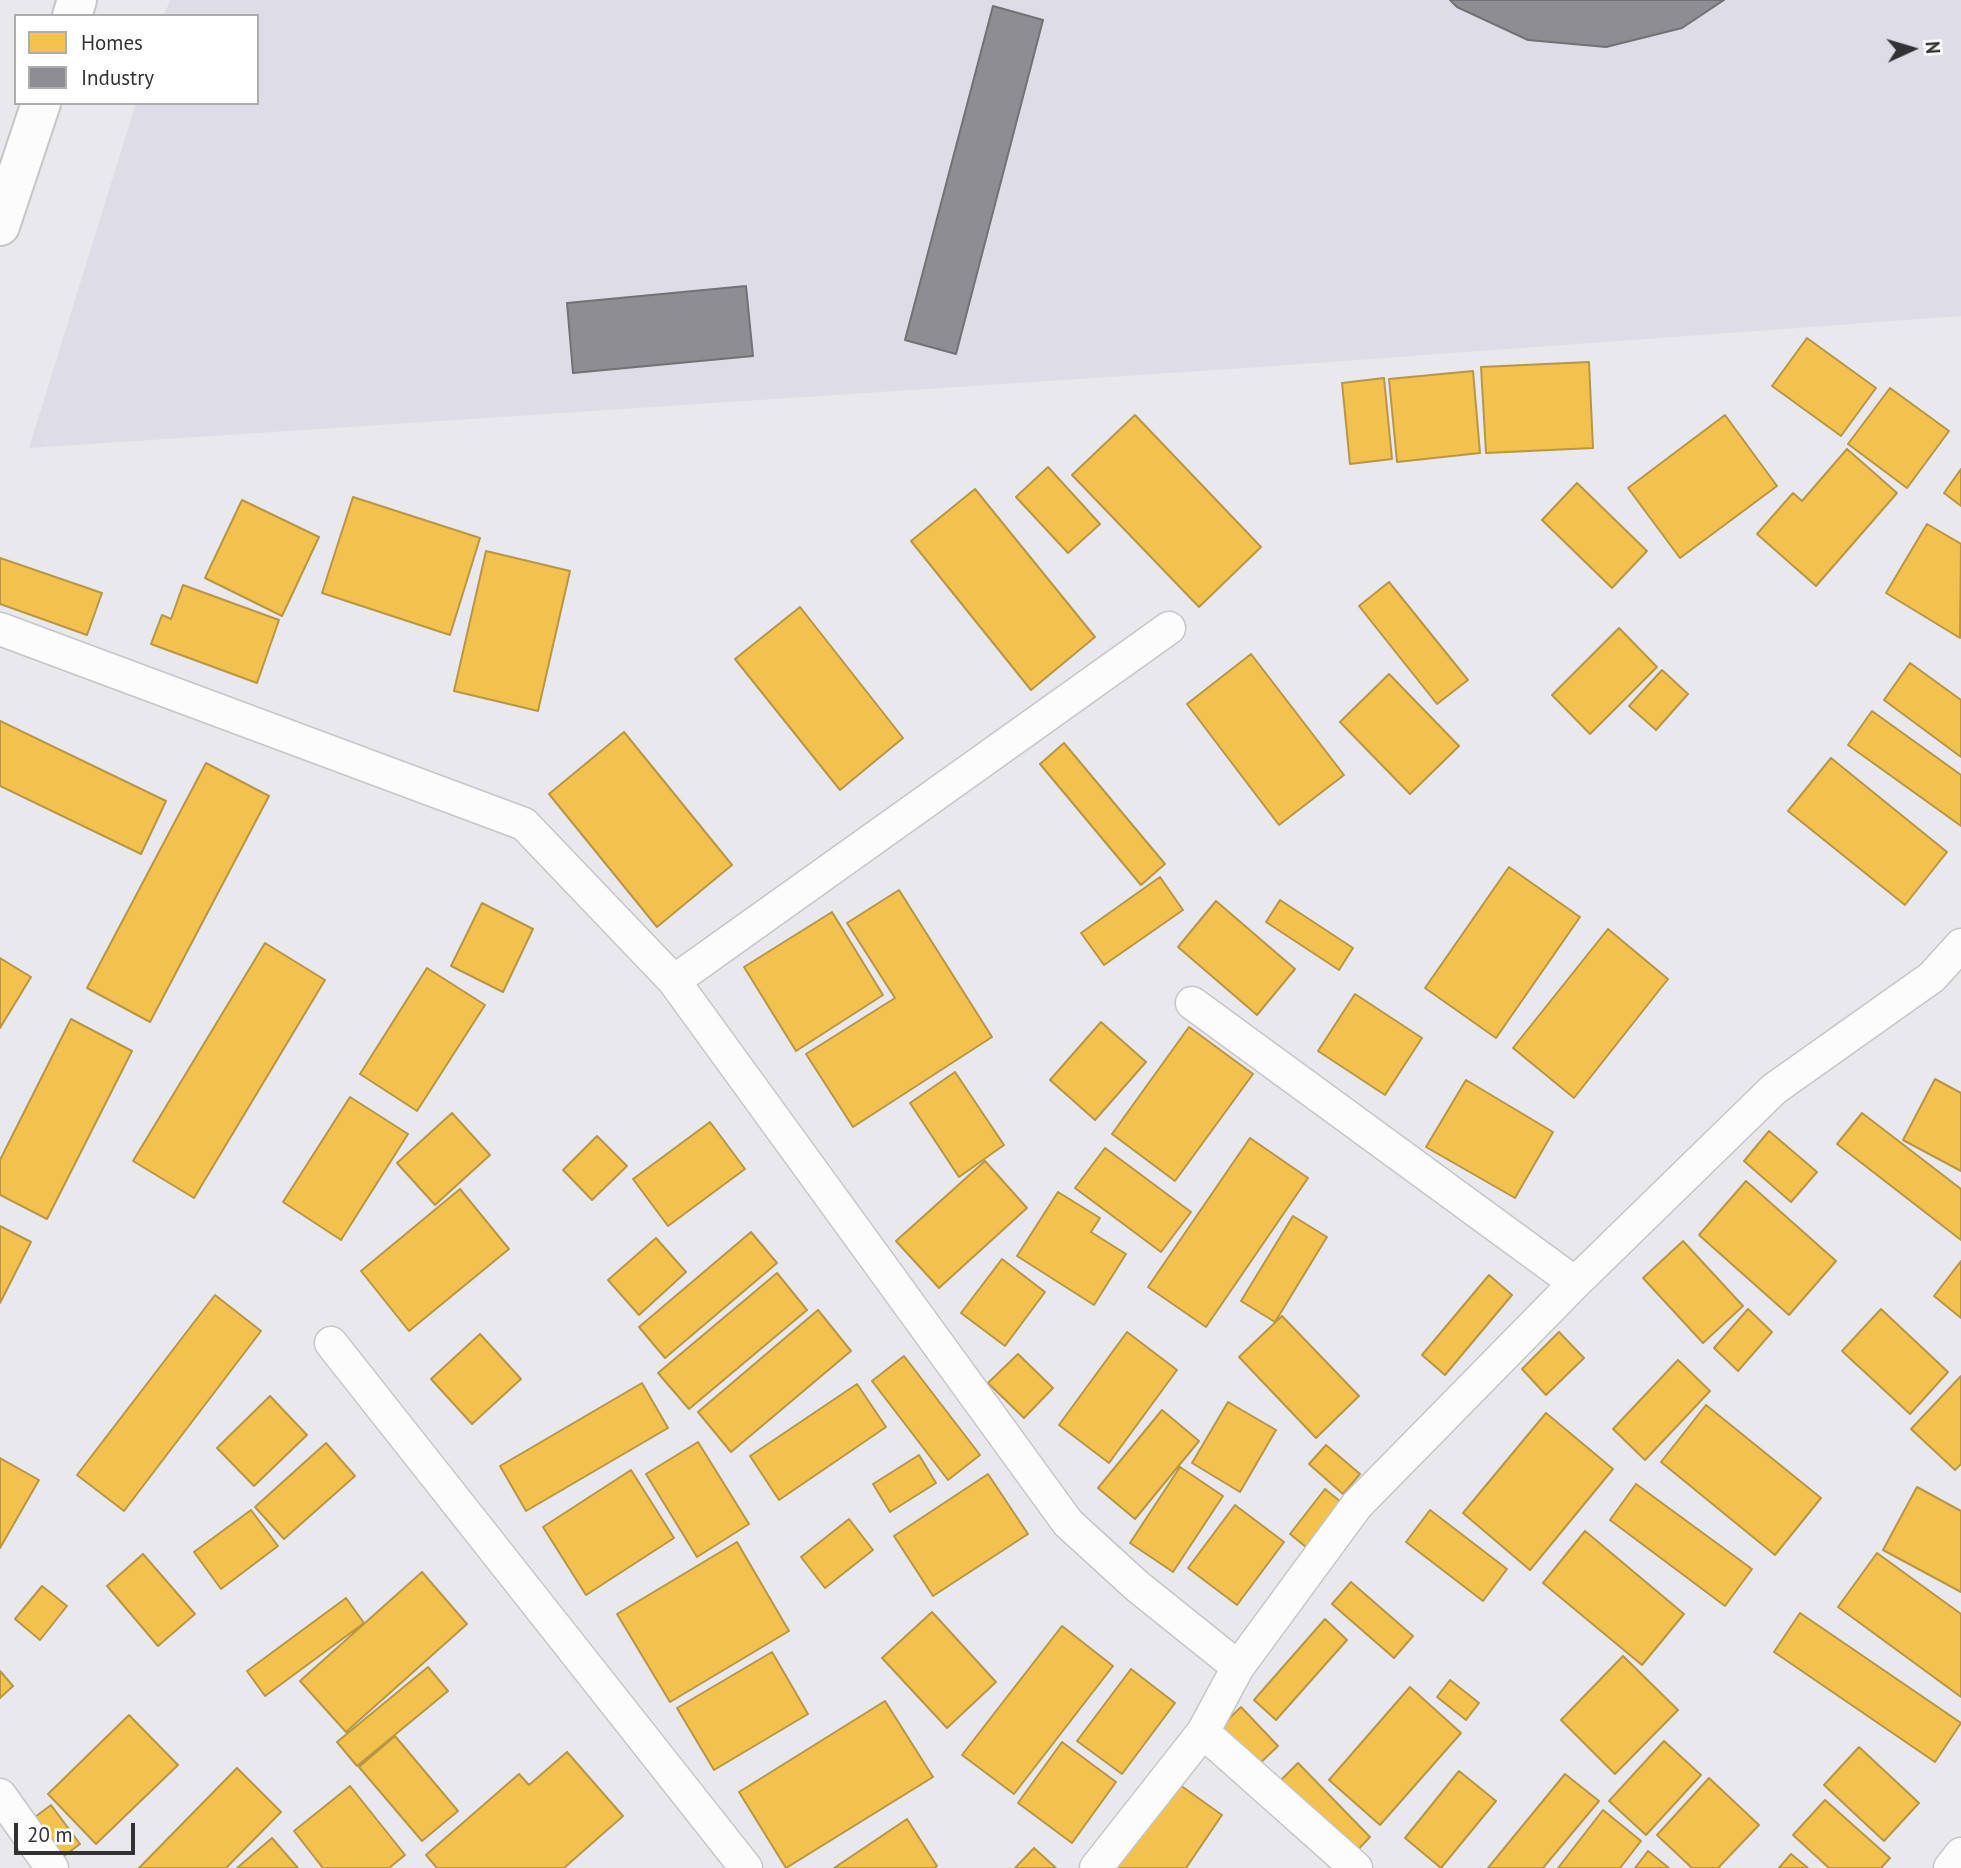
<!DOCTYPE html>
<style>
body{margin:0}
#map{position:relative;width:1961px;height:1868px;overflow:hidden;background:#e9e8ec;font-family:"PT Sans",sans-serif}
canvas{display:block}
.legend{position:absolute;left:14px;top:14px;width:245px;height:91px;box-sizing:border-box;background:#fff;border:2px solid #adadae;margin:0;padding:9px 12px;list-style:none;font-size:21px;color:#323134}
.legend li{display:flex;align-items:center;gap:14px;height:35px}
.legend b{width:35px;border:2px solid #adadae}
.north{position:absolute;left:1877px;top:14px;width:70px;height:70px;-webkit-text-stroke:5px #fff;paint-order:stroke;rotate:86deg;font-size:19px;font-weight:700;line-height:28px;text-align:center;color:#323134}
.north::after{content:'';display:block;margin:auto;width:24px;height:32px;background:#323134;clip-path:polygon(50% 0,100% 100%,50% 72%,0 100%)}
.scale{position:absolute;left:14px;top:1823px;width:121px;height:32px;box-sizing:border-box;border:4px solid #323134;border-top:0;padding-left:9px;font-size:21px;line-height:24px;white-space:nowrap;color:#323134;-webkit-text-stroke:5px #fff;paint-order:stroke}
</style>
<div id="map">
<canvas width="1961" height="1868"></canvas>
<ul class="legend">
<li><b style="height:19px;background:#f2c14e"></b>Homes</li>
<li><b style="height:19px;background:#8d8d92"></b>Industry</li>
</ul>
<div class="north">N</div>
<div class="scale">20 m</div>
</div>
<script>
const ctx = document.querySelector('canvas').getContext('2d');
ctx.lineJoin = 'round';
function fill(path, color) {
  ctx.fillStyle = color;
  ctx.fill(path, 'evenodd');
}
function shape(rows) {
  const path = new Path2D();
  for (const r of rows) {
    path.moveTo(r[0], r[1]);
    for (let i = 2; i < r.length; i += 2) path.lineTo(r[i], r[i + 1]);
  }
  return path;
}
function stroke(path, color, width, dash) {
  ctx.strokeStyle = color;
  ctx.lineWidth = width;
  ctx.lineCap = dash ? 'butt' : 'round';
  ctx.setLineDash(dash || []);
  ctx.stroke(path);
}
fill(shape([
 [170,0,1961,0,1961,316,1261,367,29,448,136,103,257,103,257,16,164,16]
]), '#dedce6');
const homes = shape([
 [1807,338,1876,388,1841,436,1772,386,1807,338],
 [1589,362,1593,448,1486,453,1481,367,1589,362],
 [1473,371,1480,453,1397,462,1389,379,1473,371],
 [1384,378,1392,459,1350,464,1342,383,1384,378],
 [1890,388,1949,431,1907,488,1848,444,1890,388],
 [1135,415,1261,547,1199,607,1072,475,1135,415],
 [1725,415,1777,486,1680,558,1628,488,1725,415],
 [1847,449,1897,493,1816,586,1757,534,1793,493,1802,501,1847,449],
 [1048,467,1100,524,1068,553,1016,497,1048,467],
 [1961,469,1961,506,1944,493,1961,469],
 [1577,483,1647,551,1612,588,1542,520,1577,483],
 [975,489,1095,637,1031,690,911,541,975,489],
 [353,497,480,538,450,635,322,593,353,497],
 [242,500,319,537,282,616,205,578,242,500],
 [1927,524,1961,544,1960,638,1886,593,1927,524],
 [486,551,570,571,538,711,454,691,486,551],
 [0,558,102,593,87,635,0,604,0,558],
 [1389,582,1468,680,1437,704,1359,606,1389,582],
 [183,585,279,620,257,683,151,644,162,615,171,619,183,585],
 [800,607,903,738,840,790,735,659,800,607],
 [1619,628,1657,667,1590,734,1552,695,1619,628],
 [1251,654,1344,775,1279,825,1187,704,1251,654],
 [1910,663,1961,700,1961,757,1884,700,1910,663],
 [1662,670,1688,694,1656,730,1629,706,1662,670],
 [1389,674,1459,746,1410,794,1340,722,1389,674],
 [1872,711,1961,775,1961,826,1848,745,1872,711],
 [0,721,166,801,141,854,0,786,0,721],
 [624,732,732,865,657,927,549,794,624,732],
 [1064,743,1165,864,1141,885,1040,764,1064,743],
 [1831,758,1947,852,1905,905,1788,811,1831,758],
 [206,763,269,796,150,1022,87,988,206,763],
 [1509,867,1580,917,1496,1038,1425,988,1509,867],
 [1160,877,1183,910,1104,965,1081,933,1160,877],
 [899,890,992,1037,853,1127,806,1054,895,998,847,923,899,890],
 [1280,900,1353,948,1339,970,1266,922,1280,900],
 [1216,901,1295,969,1257,1015,1178,947,1216,901],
 [482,903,533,929,503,992,451,966,482,903],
 [832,912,883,995,796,1051,744,967,832,912],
 [1608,929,1668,979,1574,1098,1513,1048,1608,929],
 [265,943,325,980,194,1198,133,1161,265,943],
 [0,958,31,977,0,1028,0,958],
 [427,968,485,1005,417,1111,360,1074,427,968],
 [1355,994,1422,1038,1385,1095,1318,1051,1355,994],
 [71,1019,132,1051,47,1219,0,1195,0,1160,71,1019],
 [1101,1022,1146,1062,1095,1120,1050,1080,1101,1022],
 [1189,1027,1253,1074,1175,1181,1112,1134,1189,1027],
 [955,1072,1004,1145,959,1177,910,1103,955,1072],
 [1935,1079,1961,1093,1961,1171,1903,1140,1935,1079],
 [1466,1080,1553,1132,1515,1198,1426,1147,1466,1080],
 [350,1097,408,1134,341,1240,283,1202,350,1097],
 [452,1113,490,1155,435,1205,397,1163,452,1113],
 [1862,1113,1961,1189,1961,1240,1837,1144,1862,1113],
 [710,1122,745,1169,668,1226,633,1179,710,1122],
 [1769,1131,1817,1172,1791,1202,1744,1161,1769,1131],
 [597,1136,627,1166,592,1200,563,1170,597,1136],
 [1250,1138,1308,1178,1206,1327,1148,1287,1250,1138],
 [1105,1148,1191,1212,1161,1252,1075,1188,1105,1148],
 [985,1161,1027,1208,939,1288,896,1241,985,1161],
 [1746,1181,1836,1261,1789,1315,1699,1235,1746,1181],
 [460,1189,509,1249,409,1331,361,1271,460,1189],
 [1058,1192,1100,1218,1091,1232,1126,1254,1094,1305,1017,1256,1058,1192],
 [1293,1216,1327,1237,1275,1322,1241,1301,1293,1216],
 [0,1226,31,1242,0,1303,0,1226],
 [751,1232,777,1263,665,1358,639,1327,751,1232],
 [656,1238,686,1272,639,1315,608,1280,656,1238],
 [1683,1241,1743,1306,1703,1343,1643,1278,1683,1241],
 [1002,1259,1045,1292,1005,1346,961,1313,1002,1259],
 [1961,1261,1961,1318,1934,1296,1961,1261],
 [777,1273,807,1310,689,1409,658,1373,777,1273],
 [1489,1275,1512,1295,1445,1375,1422,1355,1489,1275],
 [215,1295,261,1331,124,1511,77,1475,215,1295],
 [1748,1309,1772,1332,1738,1371,1714,1348,1748,1309],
 [1881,1309,1948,1372,1910,1414,1842,1351,1881,1309],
 [818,1310,851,1351,731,1452,698,1412,818,1310],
 [1282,1316,1359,1396,1316,1438,1239,1357,1282,1316],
 [1127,1332,1177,1370,1109,1463,1059,1425,1127,1332],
 [1559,1332,1584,1358,1546,1395,1522,1369,1559,1332],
 [480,1334,521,1379,472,1424,431,1379,480,1334],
 [1018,1354,1053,1388,1024,1418,988,1383,1018,1354],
 [904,1356,980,1455,948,1480,872,1381,904,1356],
 [1678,1360,1710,1391,1645,1460,1613,1429,1678,1360],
 [1961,1376,1961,1464,1955,1470,1911,1429,1961,1376],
 [642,1383,668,1428,526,1511,500,1466,642,1383],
 [857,1384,886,1427,779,1500,750,1456,857,1384],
 [270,1396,307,1435,254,1486,217,1448,270,1396],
 [1228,1402,1276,1430,1240,1492,1192,1463,1228,1402],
 [1706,1405,1821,1498,1775,1555,1661,1462,1706,1405],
 [1162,1410,1199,1441,1135,1519,1098,1488,1162,1410],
 [1546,1413,1613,1469,1530,1570,1463,1513,1546,1413],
 [698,1442,749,1524,697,1557,646,1474,698,1442],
 [326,1443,355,1476,284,1539,255,1507,326,1443],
 [1326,1445,1360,1474,1343,1494,1309,1464,1326,1445],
 [919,1455,936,1483,890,1512,873,1484,919,1455],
 [0,1458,39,1480,0,1548,0,1458],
 [1180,1467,1223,1496,1173,1572,1130,1543,1180,1467],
 [631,1470,674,1538,586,1595,543,1527,631,1470],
 [988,1474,1028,1534,933,1596,894,1536,988,1474],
 [1636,1484,1752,1569,1725,1606,1610,1520,1636,1484],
 [1917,1487,1961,1511,1961,1592,1883,1550,1917,1487],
 [1325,1489,1341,1502,1306,1547,1290,1534,1325,1489],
 [1235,1505,1284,1542,1237,1605,1188,1568,1235,1505],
 [251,1510,278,1546,221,1589,194,1552,251,1510],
 [1430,1510,1507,1569,1483,1601,1406,1542,1430,1510],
 [849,1519,873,1550,825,1588,801,1557,849,1519],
 [1585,1531,1684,1614,1642,1665,1543,1583,1585,1531],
 [737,1542,789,1631,670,1702,617,1614,737,1542],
 [1877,1553,1961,1614,1961,1697,1838,1607,1877,1553],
 [143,1554,195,1614,158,1646,107,1586,143,1554],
 [422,1572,467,1624,346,1732,300,1681,422,1572],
 [1351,1582,1413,1636,1394,1658,1332,1604,1351,1582],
 [42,1586,67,1606,40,1640,15,1619,42,1586],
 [346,1598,364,1623,265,1696,247,1671,346,1598],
 [932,1612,996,1682,947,1728,882,1658,932,1612],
 [1800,1613,1961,1723,1935,1762,1774,1652,1800,1613],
 [1325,1619,1347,1640,1276,1720,1254,1700,1325,1619],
 [1062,1626,1113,1666,1014,1794,962,1755,1062,1626],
 [772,1652,808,1714,714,1770,677,1708,772,1652],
 [1623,1656,1678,1710,1615,1774,1561,1720,1623,1656],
 [428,1667,448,1691,357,1766,337,1742,428,1667],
 [1131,1669,1175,1703,1122,1774,1077,1741,1131,1669],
 [0,1671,13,1686,0,1698,0,1671],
 [1450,1680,1479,1703,1466,1720,1437,1697,1450,1680],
 [1410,1687,1461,1733,1380,1825,1329,1780,1410,1687],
 [885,1701,933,1777,786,1868,739,1792,885,1701],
 [1241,1707,1278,1746,1255,1768,1218,1729,1241,1707],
 [129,1715,178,1765,96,1844,48,1794,129,1715],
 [395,1736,458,1811,422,1841,359,1767,395,1736],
 [1664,1741,1701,1775,1646,1835,1609,1801,1664,1741],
 [1062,1742,1116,1782,1072,1843,1018,1803,1062,1742],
 [1859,1747,1919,1803,1884,1841,1824,1785,1859,1747],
 [567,1752,623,1816,564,1868,437,1868,426,1855,519,1774,529,1785,567,1752],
 [1298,1763,1370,1837,1351,1857,1279,1782,1298,1763],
 [237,1768,281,1812,226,1868,139,1868,237,1768],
 [1459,1771,1496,1801,1441,1868,1405,1838,1459,1771],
 [1565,1774,1599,1801,1543,1868,1488,1868,1565,1774],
 [1709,1778,1759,1825,1718,1868,1692,1868,1657,1835,1709,1778],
 [1173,1780,1222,1815,1186,1868,1113,1868,1173,1780],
 [350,1786,405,1855,389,1868,323,1868,294,1831,350,1786],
 [1825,1800,1890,1858,1881,1868,1829,1868,1793,1835,1825,1800],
 [51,1805,80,1844,56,1862,27,1823,51,1805],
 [1603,1810,1641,1841,1620,1868,1558,1868,1603,1810],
 [907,1819,937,1866,934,1868,834,1868,907,1819],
 [272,1838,298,1868,237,1868,272,1838],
 [1034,1848,1056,1868,1015,1868,1034,1848],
 [1648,1851,1669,1868,1635,1868,1648,1851],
 [1791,1854,1808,1868,1779,1868,1791,1854]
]);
fill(homes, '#f2c14e');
stroke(homes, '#b89646', 2);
const industry = shape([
 [1450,0,1724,0,1682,28,1606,47,1528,40,1457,7,1450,0],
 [993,6,1043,20,956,354,905,340,993,6],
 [746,286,753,356,573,373,567,303,746,286]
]);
fill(industry, '#8d8d92');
stroke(industry, '#727176', 2);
const street = shape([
 [0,629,524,824,674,981,1068,1523,1137,1586,1238,1667],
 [674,981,1169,628],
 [1192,1003,1575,1283],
 [331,1343,746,1868],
 [1203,1732,1356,1868],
 [0,1795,52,1868],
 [1096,1868,1203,1732,1238,1667,1357,1505,1575,1283,1774,1089,1932,977,1961,945],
 [1950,1868,1961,1854]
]);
const secondary = shape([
 [72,16,77,0],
 [0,226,41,103]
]);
stroke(street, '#c6c5c8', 35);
stroke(secondary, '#c6c5c8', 42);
stroke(street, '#fcfcfc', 32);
stroke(secondary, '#fcfcfc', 38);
</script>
